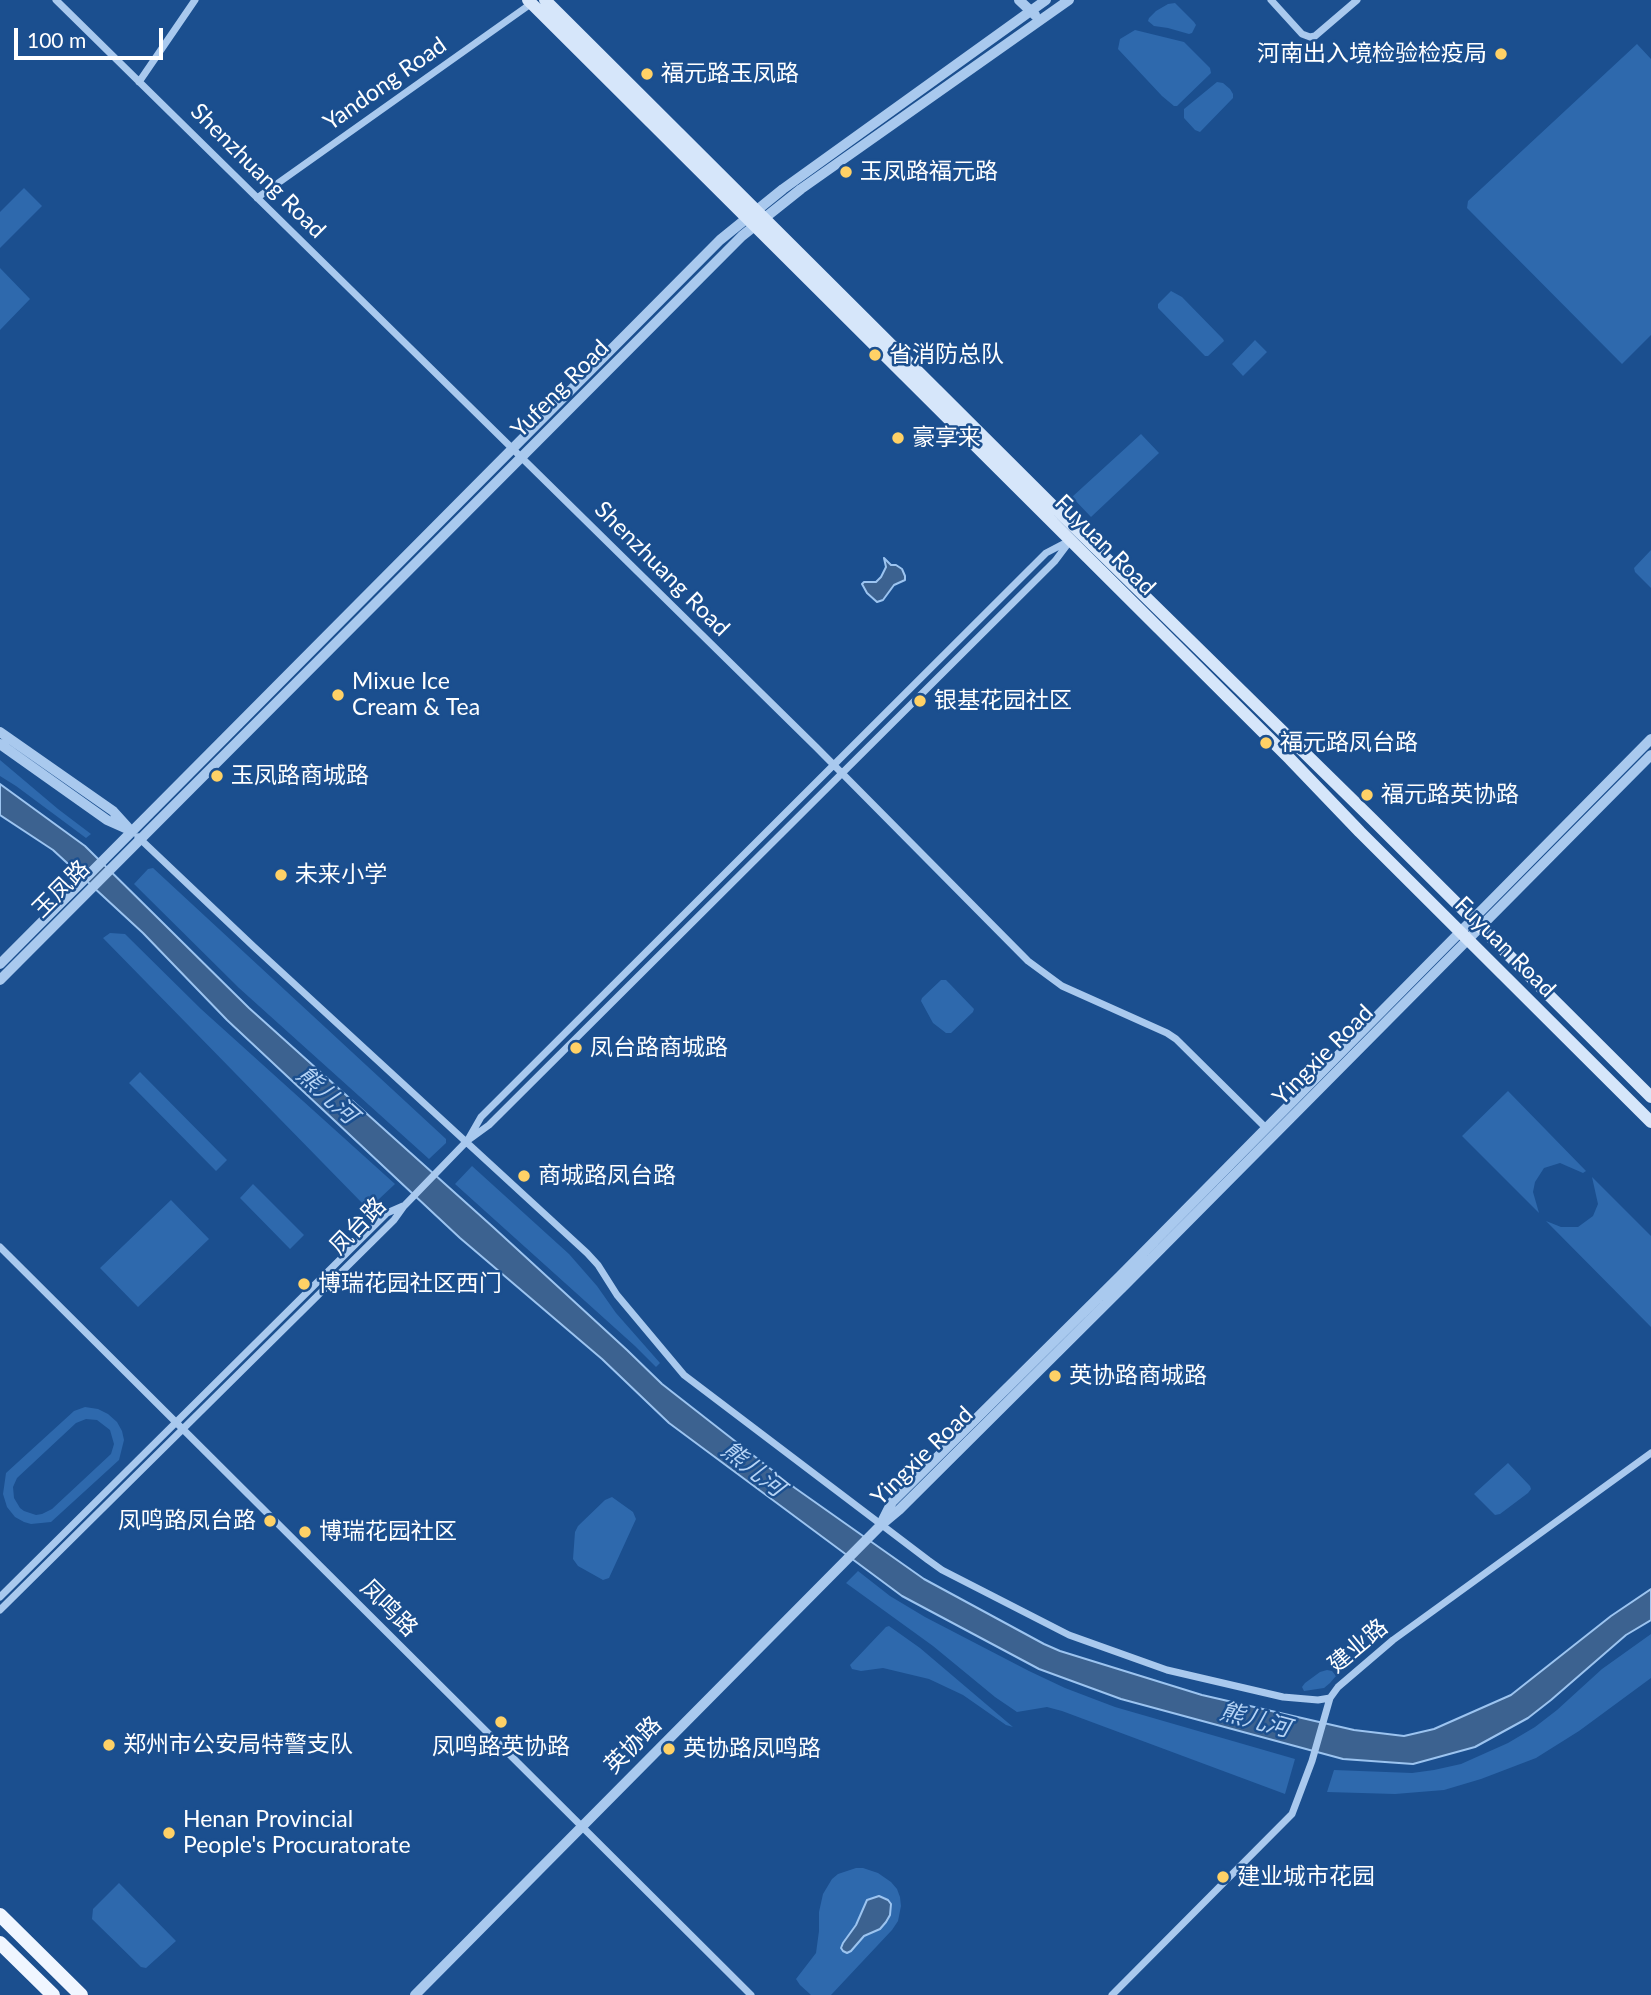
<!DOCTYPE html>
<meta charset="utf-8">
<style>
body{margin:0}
#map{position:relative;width:1651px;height:1995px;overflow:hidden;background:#1b4f8f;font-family:Lato,sans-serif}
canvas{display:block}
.scale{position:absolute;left:14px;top:28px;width:149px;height:32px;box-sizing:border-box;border:4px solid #fff;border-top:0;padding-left:9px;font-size:21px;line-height:24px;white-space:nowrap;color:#fff;-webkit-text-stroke:5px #1b4f8f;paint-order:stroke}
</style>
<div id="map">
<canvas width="1651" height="1995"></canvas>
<div class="scale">100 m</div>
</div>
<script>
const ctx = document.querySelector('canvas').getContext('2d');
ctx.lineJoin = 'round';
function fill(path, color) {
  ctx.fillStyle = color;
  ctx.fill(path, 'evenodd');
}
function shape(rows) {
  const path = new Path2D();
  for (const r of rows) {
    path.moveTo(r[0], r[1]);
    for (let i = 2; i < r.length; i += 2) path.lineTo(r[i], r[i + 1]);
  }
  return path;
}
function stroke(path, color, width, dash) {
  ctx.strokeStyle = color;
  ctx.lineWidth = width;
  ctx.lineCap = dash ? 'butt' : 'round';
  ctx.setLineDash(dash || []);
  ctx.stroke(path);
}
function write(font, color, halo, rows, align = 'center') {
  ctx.font = font + ' Lato,"Noto Sans SC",sans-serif';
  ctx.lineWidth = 5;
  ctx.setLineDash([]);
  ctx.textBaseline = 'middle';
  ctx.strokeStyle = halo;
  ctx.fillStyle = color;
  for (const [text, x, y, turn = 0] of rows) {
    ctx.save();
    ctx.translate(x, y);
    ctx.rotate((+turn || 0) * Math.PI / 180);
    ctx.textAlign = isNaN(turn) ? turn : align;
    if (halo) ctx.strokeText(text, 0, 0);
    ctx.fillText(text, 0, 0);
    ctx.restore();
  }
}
fill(shape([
 [1175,3,1194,22,1196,25,1192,33,1189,34,1168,28,1154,26,1148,21,1149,18,1156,11,1168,4],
 [1135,30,1184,42,1210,68,1211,73,1177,106,1174,106,1162,96,1118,49,1120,39],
 [1637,44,1651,59,1651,335,1622,364,1467,208,1468,201],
 [1217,82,1223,83,1230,89,1233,94,1233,98,1200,132,1195,130,1184,118,1184,109],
 [24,188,42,206,0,248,0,212],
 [0,268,30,299,0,330],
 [1171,291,1182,297,1223,339,1224,341,1208,356,1205,356,1158,308,1158,304],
 [1255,340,1267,352,1243,376,1232,364],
 [1141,434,1159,453,1091,517,1072,497],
 [1651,550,1651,588,1635,572,1634,568],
 [0,760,58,809,91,834,86,838,16,786,0,776],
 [153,868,446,1139,446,1143,429,1159,239,988,134,884,148,869],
 [110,933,125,934,201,1009,395,1184,378,1200,370,1201,365,1206,103,938],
 [941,980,946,980,949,983,974,1009,973,1012,951,1033,946,1033,933,1023,921,1001,922,998],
 [140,1072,227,1160,216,1171,129,1083],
 [1508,1091,1586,1171,1583,1173,1560,1163,1544,1168,1535,1182,1533,1192,1539,1213,1462,1136],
 [472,1166,569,1254,597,1286,616,1313,660,1363,656,1367,635,1346,455,1184],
 [1592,1177,1651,1236,1651,1327,1546,1221,1561,1227,1578,1227,1593,1216,1598,1204],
 [253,1184,304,1235,290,1249,240,1198],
 [171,1200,209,1239,138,1307,100,1268],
 [85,1407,98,1409,108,1414,117,1422,122,1431,124,1440,119,1460,51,1522,31,1524,24,1522,15,1517,7,1507,3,1494,6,1473,74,1411],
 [86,1419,97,1420,110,1430,114,1444,111,1454,52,1509,42,1514,36,1515,24,1511,20,1508,14,1498,13,1487,17,1478,76,1423],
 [1508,1463,1530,1486,1531,1489,1528,1493,1500,1514,1495,1515,1474,1494],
 [612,1497,633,1512,636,1519,609,1578,603,1580,578,1566,573,1559,575,1532,578,1526,605,1500],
 [858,1571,890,1596,925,1617,1029,1671,1065,1688,1115,1707,1295,1759,1285,1794,1062,1711,1047,1707,1017,1712,995,1697,933,1646,846,1583],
 [889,1626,920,1648,1013,1727,1006,1725,963,1695,929,1679,883,1668,861,1671,852,1669,850,1665,886,1627],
 [1651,1634,1651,1678,1579,1731,1536,1758,1481,1779,1444,1790,1395,1794,1327,1792,1334,1770,1412,1773,1434,1770,1461,1764,1508,1743,1535,1727,1557,1710,1602,1669],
 [1327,1670,1332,1671,1336,1676,1330,1683,1324,1688,1304,1691,1302,1687,1305,1683,1320,1672],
 [856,1868,863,1868,878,1873,891,1882,897,1889,900,1897,901,1906,898,1921,892,1930,831,1995,811,1995,800,1985,796,1979,816,1953,819,1931,819,1912,823,1894,832,1879,838,1874],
 [873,1897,883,1897,888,1900,891,1905,890,1915,886,1922,864,1936,851,1951,843,1943,856,1925,867,1900],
 [119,1883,176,1941,146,1968,141,1967,92,1919,93,1909]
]), '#2e69ad');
const water = shape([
 [884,558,891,565,896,565,902,569,905,576,905,580,894,585,883,600,877,602,867,593,862,584,864,582,876,582,881,577,886,567,884,558],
 [0,784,85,846,249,1008,493,1227,627,1350,662,1384,795,1488,924,1579,1044,1644,1060,1651,1202,1695,1354,1730,1404,1736,1434,1729,1511,1695,1611,1616,1651,1589,1651,1620,1626,1635,1551,1700,1528,1718,1475,1747,1413,1764,1343,1759,1121,1699,1039,1669,902,1596,669,1423,602,1359,460,1238,227,1020,143,933,53,850,0,815,0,784],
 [879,1896,888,1900,891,1904,890,1915,886,1922,880,1929,864,1936,851,1951,847,1953,843,1951,841,1948,843,1943,856,1925,867,1900,879,1896]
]);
fill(water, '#3c6290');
stroke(water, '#9cc4f0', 2);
stroke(shape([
 [56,0,816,747,1028,961,1062,986,1167,1033,1176,1039,1266,1128],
 [1271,0,1302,34,1310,37,1315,36,1357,0],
 [139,82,195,0],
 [257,198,532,3],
 [138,837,253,946,587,1253,598,1265,617,1295,684,1375,928,1560,942,1570,1069,1635,1167,1670,1283,1697,1318,1700,1330,1698],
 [469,1138,481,1117,1046,553,1067,542],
 [0,1247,751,1995],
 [0,1597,387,1213,403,1206],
 [0,1610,394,1220,404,1206,467,1141,489,1125,1055,561,1070,541],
 [1112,1995,1292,1814,1312,1761,1330,1698,1338,1687,1393,1640,1651,1453]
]), '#a9c9ee', 7);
stroke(shape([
 [1019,0,1035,15],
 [0,732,113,811,132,832],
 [0,744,107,820,125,828],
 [0,964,720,240,783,189,1046,0],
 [0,980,742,236,801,189,1069,0],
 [883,1520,892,1502,1120,1276,1651,739],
 [415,1995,881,1525,899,1510,1127,1283,1651,755]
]), '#a9c9ee', 10);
stroke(shape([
 [528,0,1290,759,1360,832,1651,1122],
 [545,0,1056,509,1372,819,1651,1097]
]), '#d6e6fa', 12);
stroke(shape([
 [0,1915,81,1995],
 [0,1943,53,1995]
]), '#f0f6ff', 14);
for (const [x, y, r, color] of [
 [1501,54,7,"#ffd166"],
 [647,74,7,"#ffd166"],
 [846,172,7,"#ffd166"],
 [875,355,7,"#ffd166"],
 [898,438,7,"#ffd166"],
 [338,695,7,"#ffd166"],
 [920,701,7,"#ffd166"],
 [1266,743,7,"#ffd166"],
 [217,776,7,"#ffd166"],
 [1367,795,7,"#ffd166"],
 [281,875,7,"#ffd166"],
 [576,1048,7,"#ffd166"],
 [524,1176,7,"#ffd166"],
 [304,1284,7,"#ffd166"],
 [1055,1376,7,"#ffd166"],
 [270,1521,7,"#ffd166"],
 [305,1532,7,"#ffd166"],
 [501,1722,7,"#ffd166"],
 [109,1745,7,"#ffd166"],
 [669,1749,7,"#ffd166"],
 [169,1833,7,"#ffd166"],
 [1223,1877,7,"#ffd166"]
]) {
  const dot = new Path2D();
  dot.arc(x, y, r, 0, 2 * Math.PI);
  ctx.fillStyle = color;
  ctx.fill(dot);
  stroke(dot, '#1b4f8f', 2.5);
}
write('23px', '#fff', '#1b4f8f', [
 ["河南出入境检验检疫局",1487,54,"right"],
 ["福元路玉凤路",661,74],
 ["玉凤路福元路",860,172],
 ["省消防总队",889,355],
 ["豪享来",912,438],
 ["Mixue Ice",352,682],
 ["Cream & Tea",352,708],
 ["银基花园社区",934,701],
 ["福元路凤台路",1280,743],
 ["玉凤路商城路",231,776],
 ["福元路英协路",1381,795],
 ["未来小学",295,875],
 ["凤台路商城路",590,1048],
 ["商城路凤台路",538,1176],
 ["博瑞花园社区西门",318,1284],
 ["英协路商城路",1069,1376],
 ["凤鸣路凤台路",256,1521,"right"],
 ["博瑞花园社区",319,1532],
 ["郑州市公安局特警支队",123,1745],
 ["凤鸣路英协路",501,1747,"center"],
 ["英协路凤鸣路",683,1749],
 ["Henan Provincial",183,1820],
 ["People's Procuratorate",183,1846],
 ["建业城市花园",1237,1877]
], 'left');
write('23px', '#fff', '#1b4f8f', [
 ["Yandong Road",385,84,-35],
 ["Shenzhuang Road",258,171,45],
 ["Yufeng Road",560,389,-45],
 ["Fuyuan Road",1105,545,45],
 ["Shenzhuang Road",662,569,45],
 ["玉凤路",61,889,-45],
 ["Fuyuan Road",1505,947,45],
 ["Yingxie Road",1323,1055,-45],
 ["凤台路",358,1226,-46],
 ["Yingxie Road",922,1456,-44],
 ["凤鸣路",389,1608,45],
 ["建业路",1358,1646,-40],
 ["英协路",633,1745,-45]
]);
write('italic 24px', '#b5d3f5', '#1b4f8f', [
 ["熊儿河",327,1095,42],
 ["熊儿河",753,1469,38],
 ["熊儿河",1255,1720,15]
]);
</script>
